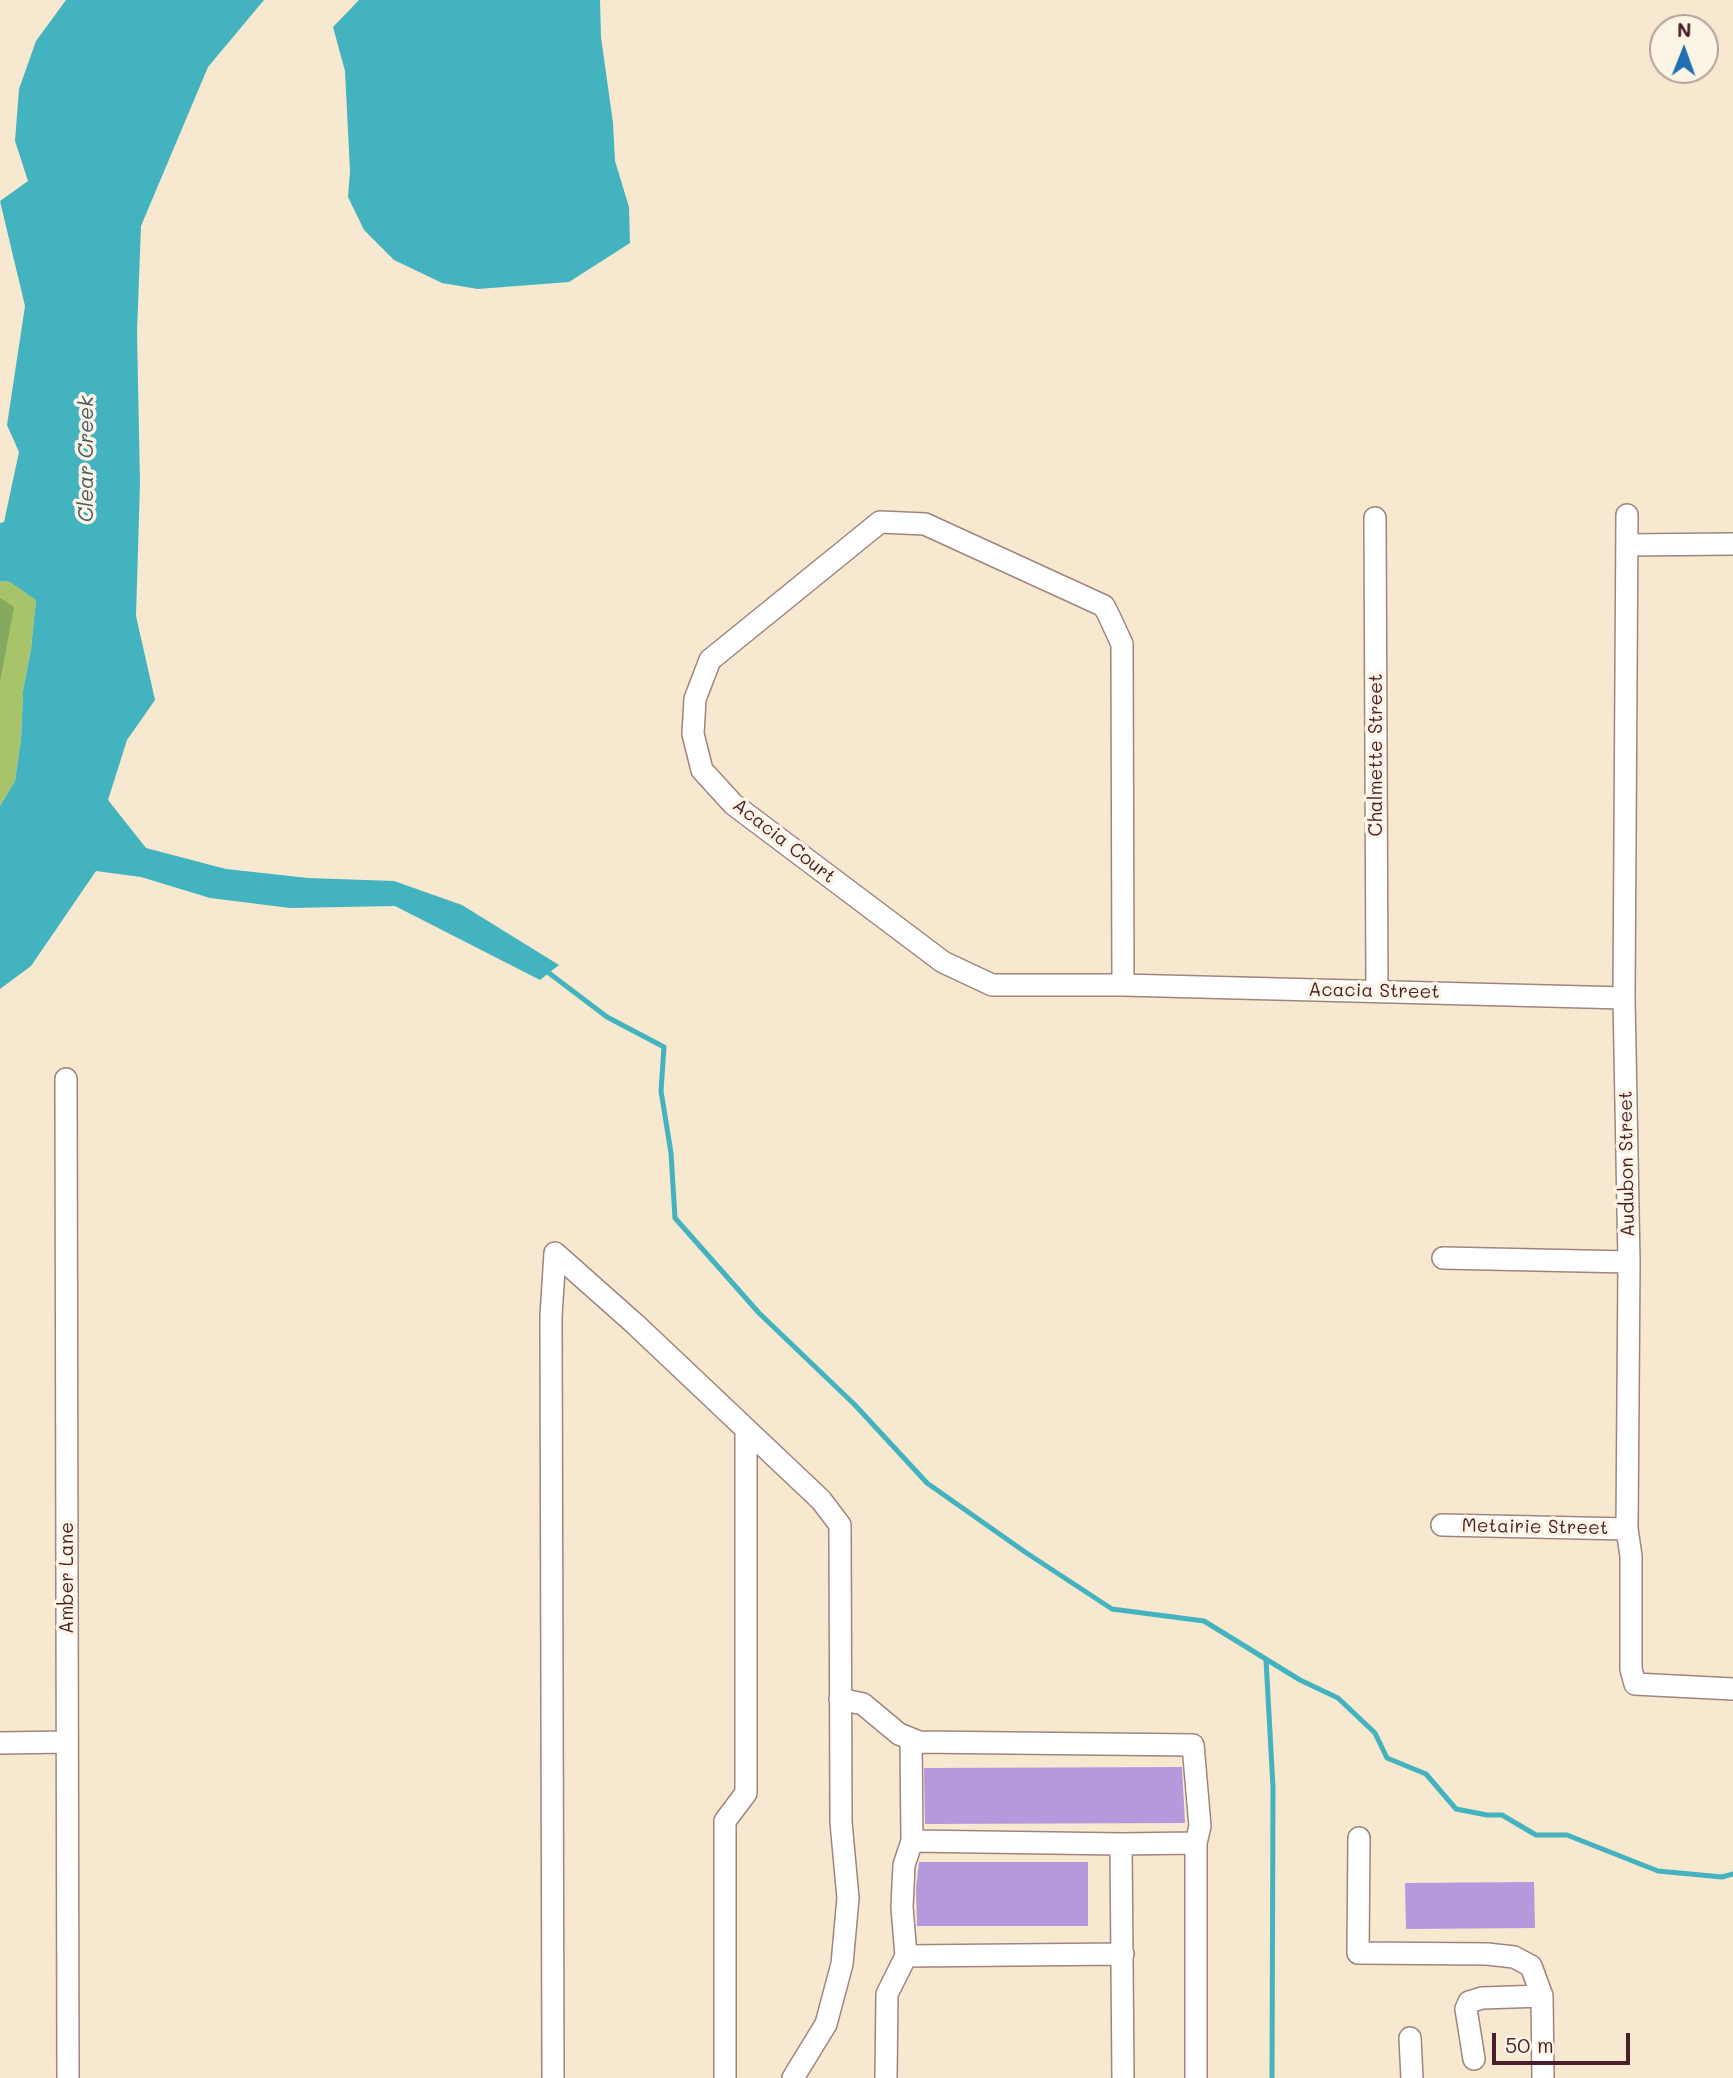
<!DOCTYPE html>
<style>
body{margin:0}
#map{position:relative;width:1733px;height:2078px;overflow:hidden;background:#f7e8d0;font-family:Mali,sans-serif}
canvas{display:block}
.north{position:absolute;left:1649px;top:14px;width:70px;height:70px;box-sizing:border-box;background:#fcf5e5;border:2px solid #b59f9b;border-radius:50%;rotate:1deg;font-size:19px;font-weight:700;line-height:28px;text-align:center;color:#4a1f2b}
.north::after{content:'';display:block;margin:auto;width:24px;height:32px;background:#1f6fb2;clip-path:polygon(50% 0,100% 100%,50% 72%,0 100%)}
.scale{position:absolute;left:1492px;top:2033px;width:138px;height:32px;box-sizing:border-box;border:4px solid #4a1f2b;border-top:0;padding-left:9px;font-size:21px;line-height:24px;white-space:nowrap;color:#4a1f2b;-webkit-text-stroke:5px #fcf5e5;paint-order:stroke}
</style>
<div id="map">
<canvas width="1733" height="2078"></canvas>
<div class="north">N</div>
<div class="scale">50 m</div>
</div>
<script>
const ctx = document.querySelector('canvas').getContext('2d');
ctx.lineJoin = 'round';
function fill(path, color) {
  ctx.fillStyle = color;
  ctx.fill(path, 'evenodd');
}
function shape(rows) {
  const path = new Path2D();
  for (const r of rows) {
    path.moveTo(r[0], r[1]);
    for (let i = 2; i < r.length; i += 2) path.lineTo(r[i], r[i + 1]);
  }
  return path;
}
function stroke(path, color, width, dash) {
  ctx.strokeStyle = color;
  ctx.lineWidth = width;
  ctx.lineCap = dash ? 'butt' : 'round';
  ctx.setLineDash(dash || []);
  ctx.stroke(path);
}
function write(font, color, halo, rows, align = 'center') {
  ctx.font = font + ' Mali,sans-serif';
  ctx.lineWidth = 7;
  ctx.setLineDash([]);
  ctx.textBaseline = 'middle';
  ctx.strokeStyle = halo;
  ctx.fillStyle = color;
  for (const [text, x, y, turn = 0] of rows) {
    ctx.save();
    ctx.translate(x, y);
    ctx.rotate((+turn || 0) * Math.PI / 180);
    ctx.textAlign = isNaN(turn) ? turn : align;
    if (halo) ctx.strokeText(text, 0, 0);
    ctx.fillText(text, 0, 0);
    ctx.restore();
  }
}
fill(shape([
 [0,581,11,582,36,600,31,649,23,691,21,739,15,781,0,806]
]), '#a7c46b');
fill(shape([
 [0,598,14,607,0,682]
]), '#85aa5f');
fill(shape([
 [66,0,264,0,208,67,141,226,137,331,140,483,136,616,155,700,127,740,108,800,146,848,226,869,308,878,394,881,462,905,559,965,540,980,395,906,290,908,210,898,141,877,96,871,31,966,0,989,0,806,15,781,21,739,23,691,31,649,36,600,10,582,0,581,0,523,4,522,19,452,7,425,25,306,0,201,28,181,15,141,19,89,36,41],
 [359,0,600,0,601,37,613,123,615,161,629,207,630,243,569,282,478,289,442,283,394,260,364,230,348,197,350,171,345,71,333,27]
]), '#44b3c0');
stroke(shape([
 [545,970,607,1017,664,1047,661,1091,671,1153,675,1218,759,1313,855,1405,927,1483,1025,1552,1112,1609,1204,1621,1300,1680,1338,1698,1375,1733,1387,1758,1426,1774,1456,1809,1487,1815,1502,1815,1536,1835,1567,1835,1658,1871,1722,1877,1733,1874],
 [1266,1660,1273,1787,1272,2078]
]), '#44b3c0', 5);
fill(shape([
 [1182,1767,1185,1823,925,1824,924,1768],
 [919,1862,1088,1862,1088,1926,917,1926,916,1888],
 [1534,1882,1535,1928,1406,1929,1405,1883]
]), '#b499dd');
const minor = shape([
 [1627,515,1624,998,1629,1262,1627,1529,1631,1556,1631,1669,1635,1684,1733,1689],
 [1375,518,1377,991],
 [880,522,925,524,1104,606,1110,618,1122,644,1123,985,992,985,943,962,733,804,702,770,693,734,695,699,710,660,880,522],
 [1627,545,1733,544],
 [1123,985,1624,998],
 [66,1079,68,2078],
 [1443,1258,1629,1262],
 [1442,1525,1627,1529],
 [840,1699,863,1704,899,1734,919,1742,1193,1745,1200,1826,1196,1843,1121,1844,1123,2078],
 [911,1739,912,1841,904,1865,902,1907,906,1956,1123,1954],
 [0,1743,67,1742],
 [1359,1838,1358,1953,1487,1954,1514,1957,1531,1966,1542,1996,1543,2078],
 [912,1841,1121,1844],
 [1196,1843,1196,2078],
 [1410,2038,1412,2078],
 [1474,2059,1466,2009,1469,2002,1482,1998,1542,1996],
 [553,2078,551,1316,555,1253,635,1324,821,1500,840,1525,841,1822,848,1898,842,1964,826,2024,793,2078],
 [725,2078,725,1821,746,1793,746,1429],
 [886,2078,887,1994,906,1956]
]);
stroke(minor, '#a0847e', 24);
stroke(minor, '#fff', 21);
write('19px', '#4a1f2b', '#fcf5e5', [
 ["Chalmette Street",1376,755,-90],
 ["Acacia Court",784,841,38],
 ["Acacia Street",1374,991,1],
 ["Audubon Street",1627,1164,-91],
 ["Metairie Street",1535,1527,1],
 ["Amber Lane",67,1578,-90]
]);
write('italic 21px', '#485a67', '#fcf5e5', [
 ["Clear Creek",87,459,-90]
]);
</script>
